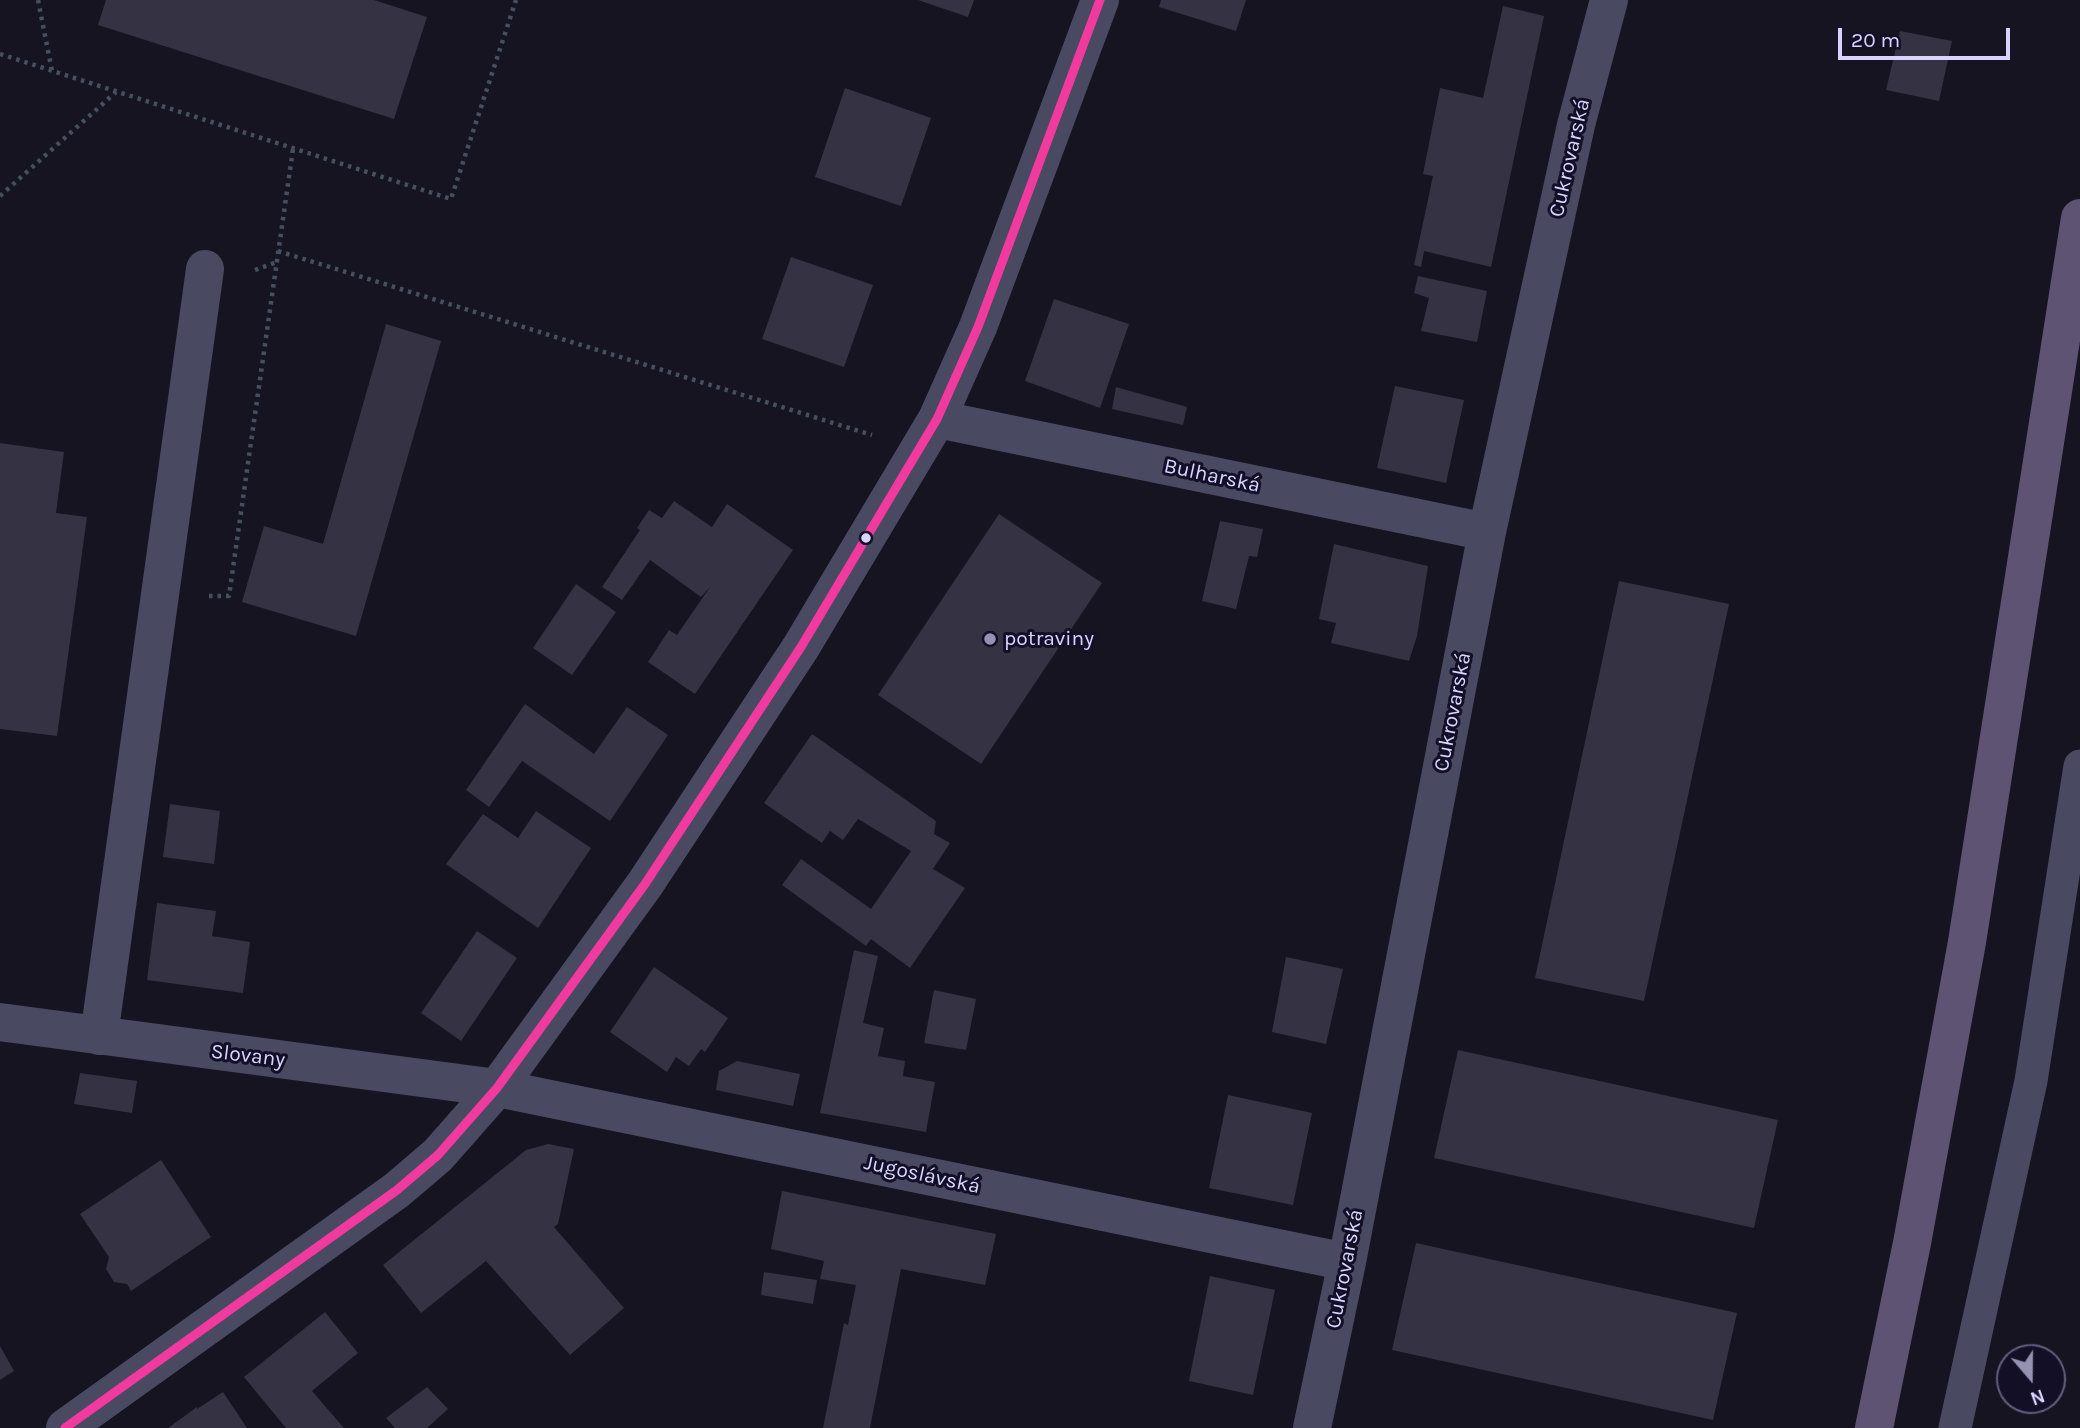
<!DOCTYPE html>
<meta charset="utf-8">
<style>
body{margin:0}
#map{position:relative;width:2080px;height:1428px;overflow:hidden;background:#161421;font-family:Karla,sans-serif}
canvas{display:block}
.north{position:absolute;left:1996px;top:1344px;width:70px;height:70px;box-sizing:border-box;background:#130f26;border:2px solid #625e7d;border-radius:50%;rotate:160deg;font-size:19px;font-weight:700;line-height:28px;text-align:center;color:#d9d4ff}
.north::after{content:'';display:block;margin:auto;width:24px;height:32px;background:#9591b1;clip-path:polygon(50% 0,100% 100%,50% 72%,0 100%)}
.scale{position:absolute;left:1838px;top:28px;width:172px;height:32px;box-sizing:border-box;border:4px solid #d9d4ff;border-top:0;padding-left:9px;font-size:21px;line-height:24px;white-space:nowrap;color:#d9d4ff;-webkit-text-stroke:5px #130f26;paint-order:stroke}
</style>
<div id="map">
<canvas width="2080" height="1428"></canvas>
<div class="north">N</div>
<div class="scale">20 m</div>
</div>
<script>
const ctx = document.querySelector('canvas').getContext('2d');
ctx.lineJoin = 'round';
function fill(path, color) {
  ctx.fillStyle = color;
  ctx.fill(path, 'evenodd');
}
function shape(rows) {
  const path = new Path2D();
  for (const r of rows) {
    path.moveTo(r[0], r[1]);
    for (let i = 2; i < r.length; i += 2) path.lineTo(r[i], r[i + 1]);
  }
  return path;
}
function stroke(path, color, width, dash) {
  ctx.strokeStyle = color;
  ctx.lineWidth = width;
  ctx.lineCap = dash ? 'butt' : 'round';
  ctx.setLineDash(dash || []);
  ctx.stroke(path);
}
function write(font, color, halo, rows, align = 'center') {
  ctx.font = font + ' Karla,sans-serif';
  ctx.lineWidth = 6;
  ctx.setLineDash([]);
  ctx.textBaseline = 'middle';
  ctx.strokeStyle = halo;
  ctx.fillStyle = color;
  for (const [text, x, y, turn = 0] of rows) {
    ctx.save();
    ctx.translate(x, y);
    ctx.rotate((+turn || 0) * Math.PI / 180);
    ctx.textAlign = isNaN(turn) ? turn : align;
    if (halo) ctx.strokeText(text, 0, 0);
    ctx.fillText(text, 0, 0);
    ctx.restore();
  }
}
fill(shape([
 [106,0,374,0,427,17,394,119,98,25],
 [918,0,974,0,968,17],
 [1161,0,1246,0,1236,31,1159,7],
 [1503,6,1544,16,1491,267,1424,251,1421,267,1414,265,1433,176,1423,174,1440,88,1483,98],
 [1900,31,1952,41,1939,101,1886,90],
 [845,88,931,118,901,206,815,177],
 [791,257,873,285,844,367,762,339],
 [1418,276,1487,291,1477,342,1421,331,1429,298,1414,293],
 [1054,299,1129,324,1100,408,1025,381],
 [386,324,441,341,356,636,242,602,264,526,323,544],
 [1395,386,1464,400,1446,483,1377,468],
 [1116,387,1187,407,1183,425,1112,409],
 [0,443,64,452,56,513,87,517,57,736,0,729],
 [674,501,712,527,727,504,793,550,695,694,648,662,669,630,677,635,710,587,701,597,650,560,622,600,602,587,640,530,637,528,649,510,662,518],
 [999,514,1102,583,981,764,878,695],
 [1220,521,1263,529,1257,557,1249,556,1236,609,1202,601],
 [1334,544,1428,566,1417,636,1409,661,1331,643,1336,623,1319,619],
 [1619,581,1729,604,1644,1001,1535,978],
 [576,584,616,612,572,675,533,648],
 [525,704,594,754,627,707,668,735,610,821,522,761,489,807,466,790],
 [812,734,936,821,934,834,950,843,933,869,965,888,910,968,871,939,866,946,782,885,801,859,871,909,911,851,858,819,843,840,830,831,822,843,764,803],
 [170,804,220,811,214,864,163,857],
 [536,811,591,848,538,928,446,864,483,814,518,838],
 [157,903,216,911,212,936,250,942,243,993,147,980],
 [477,931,517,958,461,1041,421,1013],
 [854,950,878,956,863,1023,884,1028,878,1056,905,1061,903,1076,935,1082,926,1132,820,1113],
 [1286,957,1343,969,1326,1044,1272,1032],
 [654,967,728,1018,705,1052,701,1049,689,1066,676,1057,667,1072,610,1032],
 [934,990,976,999,966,1050,924,1043],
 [1458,1050,1778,1120,1754,1228,1434,1158],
 [737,1061,800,1074,793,1106,716,1090,719,1071],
 [80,1073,137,1081,132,1113,74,1104],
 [1228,1095,1312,1113,1293,1205,1209,1188],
 [548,1144,574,1149,558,1224,554,1227,624,1308,570,1355,486,1261,421,1313,383,1265,526,1150],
 [161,1160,211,1237,131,1291,127,1284,114,1282,106,1269,109,1257,80,1214],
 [782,1191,996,1234,985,1285,901,1269,870,1428,823,1428,844,1323,848,1325,856,1285,820,1279,824,1261,771,1249],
 [1416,1243,1737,1313,1713,1420,1392,1350],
 [764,1272,817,1280,813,1304,761,1295],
 [1210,1276,1275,1290,1253,1395,1189,1381],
 [325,1312,358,1353,312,1391,344,1428,286,1428,244,1377],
 [0,1346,14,1371,0,1380],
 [427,1387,448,1409,427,1428,395,1428,386,1418],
 [223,1392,247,1428,168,1428,197,1407,197,1409]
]), '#343243');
stroke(shape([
 [38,0,52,71],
 [0,54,451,199,516,0],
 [0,196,116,92],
 [278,251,872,435],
 [255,270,277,262],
 [209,596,229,596,293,149]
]), '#44505f', 4.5, [3.5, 5]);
stroke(shape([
 [1955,1428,2031,1081,2080,766]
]), '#4a4962', 33);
stroke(shape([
 [937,419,1487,532],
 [0,1022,497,1088,1347,1262],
 [99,1036,205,269],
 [65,1428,397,1190,438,1155,497,1088,645,884,801,647,937,419,978,327,1100,0],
 [1312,1428,1347,1262,1487,532,1576,125,1609,0]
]), '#4a4962', 38);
stroke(shape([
 [1874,1428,1912,1243,1967,942,2080,218]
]), '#5e5373', 38);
stroke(shape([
 [65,1428,397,1190,438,1155,497,1088,645,884,801,647,937,419,978,327,1100,0]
]), '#f13a9d', 9);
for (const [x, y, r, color] of [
 [866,538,6,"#d9d4ff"],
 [990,639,7,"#9591b1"]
]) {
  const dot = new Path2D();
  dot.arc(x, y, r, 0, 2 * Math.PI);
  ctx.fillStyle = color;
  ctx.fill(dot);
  stroke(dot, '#130f26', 2.5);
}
write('21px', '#d9d4ff', '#130f26', [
 ["Cukrovarská",1570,158,-77],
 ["Bulharská",1212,476,12],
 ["Cukrovarská",1453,712,-79],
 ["Slovany",248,1056,7],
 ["Jugoslávská",922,1175,12],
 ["Cukrovarská",1345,1269,-79]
]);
write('21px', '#d9d4ff', '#130f26', [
 ["potraviny",1004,639]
], 'left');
</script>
